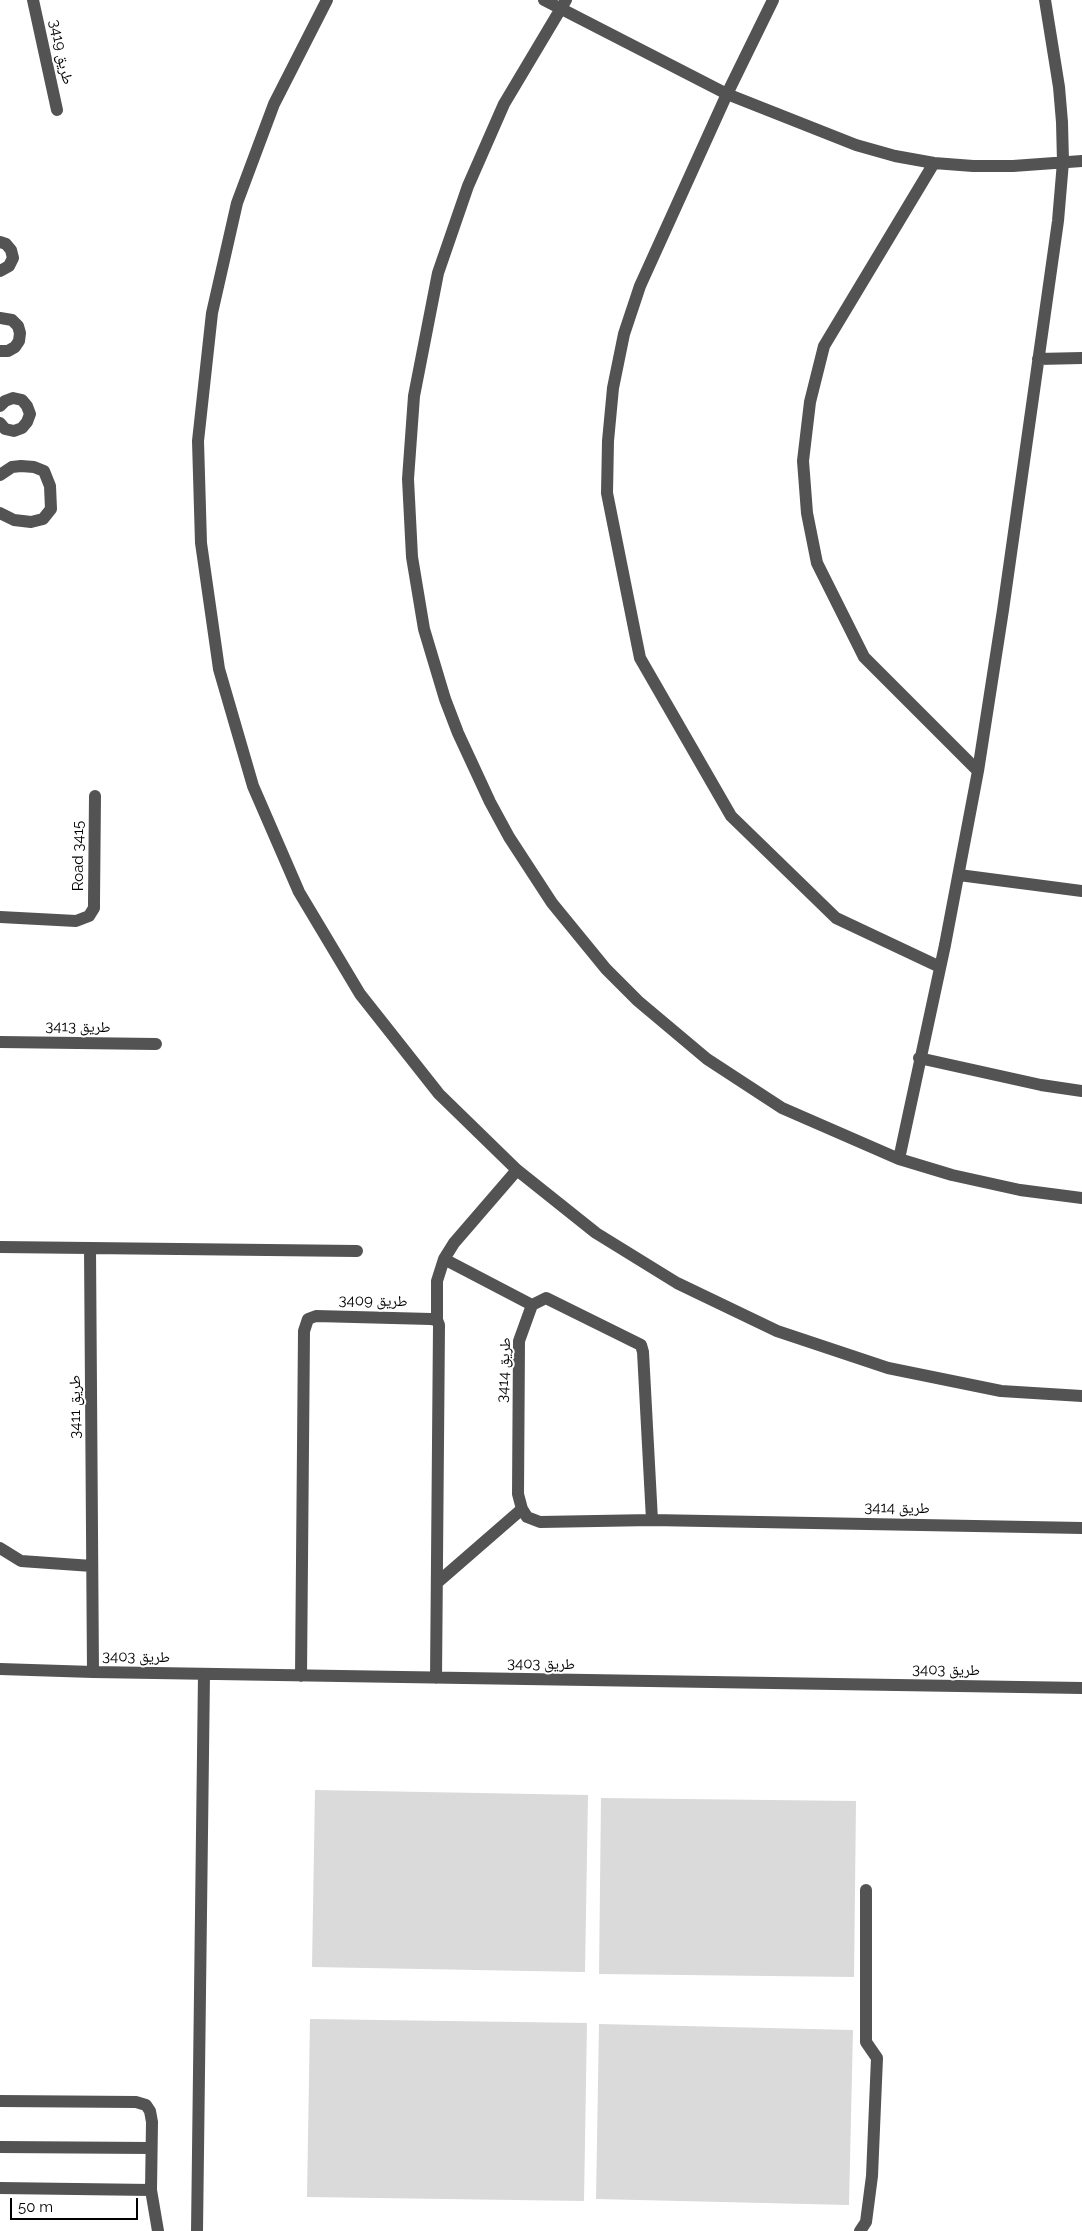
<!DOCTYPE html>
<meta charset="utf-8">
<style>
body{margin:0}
#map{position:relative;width:1082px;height:2231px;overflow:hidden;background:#fff;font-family:Raleway,sans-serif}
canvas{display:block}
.scale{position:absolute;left:10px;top:2198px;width:128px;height:22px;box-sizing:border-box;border:2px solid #000;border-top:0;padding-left:6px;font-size:15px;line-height:18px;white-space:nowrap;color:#000;-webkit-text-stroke:4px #fff;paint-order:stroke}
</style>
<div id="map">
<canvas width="1082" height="2231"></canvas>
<div class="scale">50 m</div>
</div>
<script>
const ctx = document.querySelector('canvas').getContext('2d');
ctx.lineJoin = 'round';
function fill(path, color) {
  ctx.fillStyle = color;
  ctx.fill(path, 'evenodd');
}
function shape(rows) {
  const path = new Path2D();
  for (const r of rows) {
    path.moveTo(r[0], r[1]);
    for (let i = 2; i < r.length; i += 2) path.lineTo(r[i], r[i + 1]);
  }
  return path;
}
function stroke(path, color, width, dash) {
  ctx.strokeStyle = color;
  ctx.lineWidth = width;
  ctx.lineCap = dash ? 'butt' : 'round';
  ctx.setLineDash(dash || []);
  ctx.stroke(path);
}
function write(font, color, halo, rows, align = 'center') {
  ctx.font = font + ' Raleway,"Noto Naskh Arabic",sans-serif';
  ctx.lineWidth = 4;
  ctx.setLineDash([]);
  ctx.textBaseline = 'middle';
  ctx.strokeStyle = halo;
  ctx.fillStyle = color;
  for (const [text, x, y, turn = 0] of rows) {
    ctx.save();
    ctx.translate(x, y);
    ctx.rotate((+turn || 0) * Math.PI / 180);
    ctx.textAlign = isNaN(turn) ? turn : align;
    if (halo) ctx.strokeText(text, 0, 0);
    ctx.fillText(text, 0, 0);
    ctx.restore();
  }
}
fill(shape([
 [315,1790,588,1795,585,1972,312,1967],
 [601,1798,856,1801,854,1977,599,1974],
 [310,2019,587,2023,584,2201,307,2197],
 [599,2024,853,2030,849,2205,596,2199]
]), '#dadada');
stroke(shape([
 [33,0,57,110],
 [327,0,274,104,237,203,212,313,198,441,201,543,219,669,253,786,299,892,360,994,439,1094,517,1170,596,1233,677,1283,777,1331,888,1368,1001,1391,1082,1396],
 [544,0,727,94,856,145,895,156,934,163,973,166,1013,166,1082,161],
 [566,0,504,104,468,186,438,273,414,396,408,479,412,557,424,629,445,699,458,733,490,802,509,837,552,903,606,969,638,1001,707,1059,782,1108,899,1159,952,1175,1020,1190,1082,1198],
 [773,0,727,94,640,286,624,334,613,388,608,441,607,493,640,658,731,816,836,918,940,967],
 [934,163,824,346,810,402,803,461,807,513,817,563,864,657,978,771],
 [0,242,6,244,11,250,13,258,9,266,0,271],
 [0,318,12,320,18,326,20,333,19,341,15,347,8,351,0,351],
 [1038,359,1082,358],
 [0,406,5,401,13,398,22,400,27,406,30,414,27,422,22,428,14,431,5,429,0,423],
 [0,475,12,467,21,466,34,467,44,471,50,486,51,509,43,519,31,522,14,520,0,513],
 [959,875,1082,891],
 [0,917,76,921,89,916,94,908,94,901,95,796],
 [0,1042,156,1044],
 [919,1058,1041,1085,1082,1091],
 [899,1159,945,945,978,771,1003,610,1058,221,1063,162,1062,122,1059,87,1045,0],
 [0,1247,357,1251],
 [90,1248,93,1672],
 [444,1259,532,1305],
 [437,1320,437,1281,444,1259,454,1243,517,1170],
 [652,1520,643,1352,641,1345,546,1298,532,1305,519,1341,518,1494,522,1509,527,1517,540,1522,652,1520,1082,1528],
 [0,1548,21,1561,92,1566],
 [438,1582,522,1509],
 [0,1669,93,1672,1082,1688],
 [301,1676,304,1331,308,1319,316,1316,431,1319,437,1320,439,1325,436,1678],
 [0,2101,136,2102,146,2105,150,2111,152,2122,151,2190,158,2231],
 [0,2147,151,2148],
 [0,2188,151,2190],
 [197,2231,204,1674],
 [860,2231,866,2222,872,2176,877,2058,866,2042,866,1890]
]), '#535353', 12);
write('15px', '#000', '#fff', [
 ["طريق 3419",61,52,78],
 ["Road 3415",78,856,-90],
 ["طريق 3413",78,1027,1],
 ["طريق 3409",373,1301,1],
 ["طريق 3414",504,1370,-87],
 ["طريق 3411",75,1407,-90],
 ["طريق 3414",897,1508,1],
 ["طريق 3403",136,1657,1],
 ["طريق 3403",541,1664,1],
 ["طريق 3403",946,1670,1]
]);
</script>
